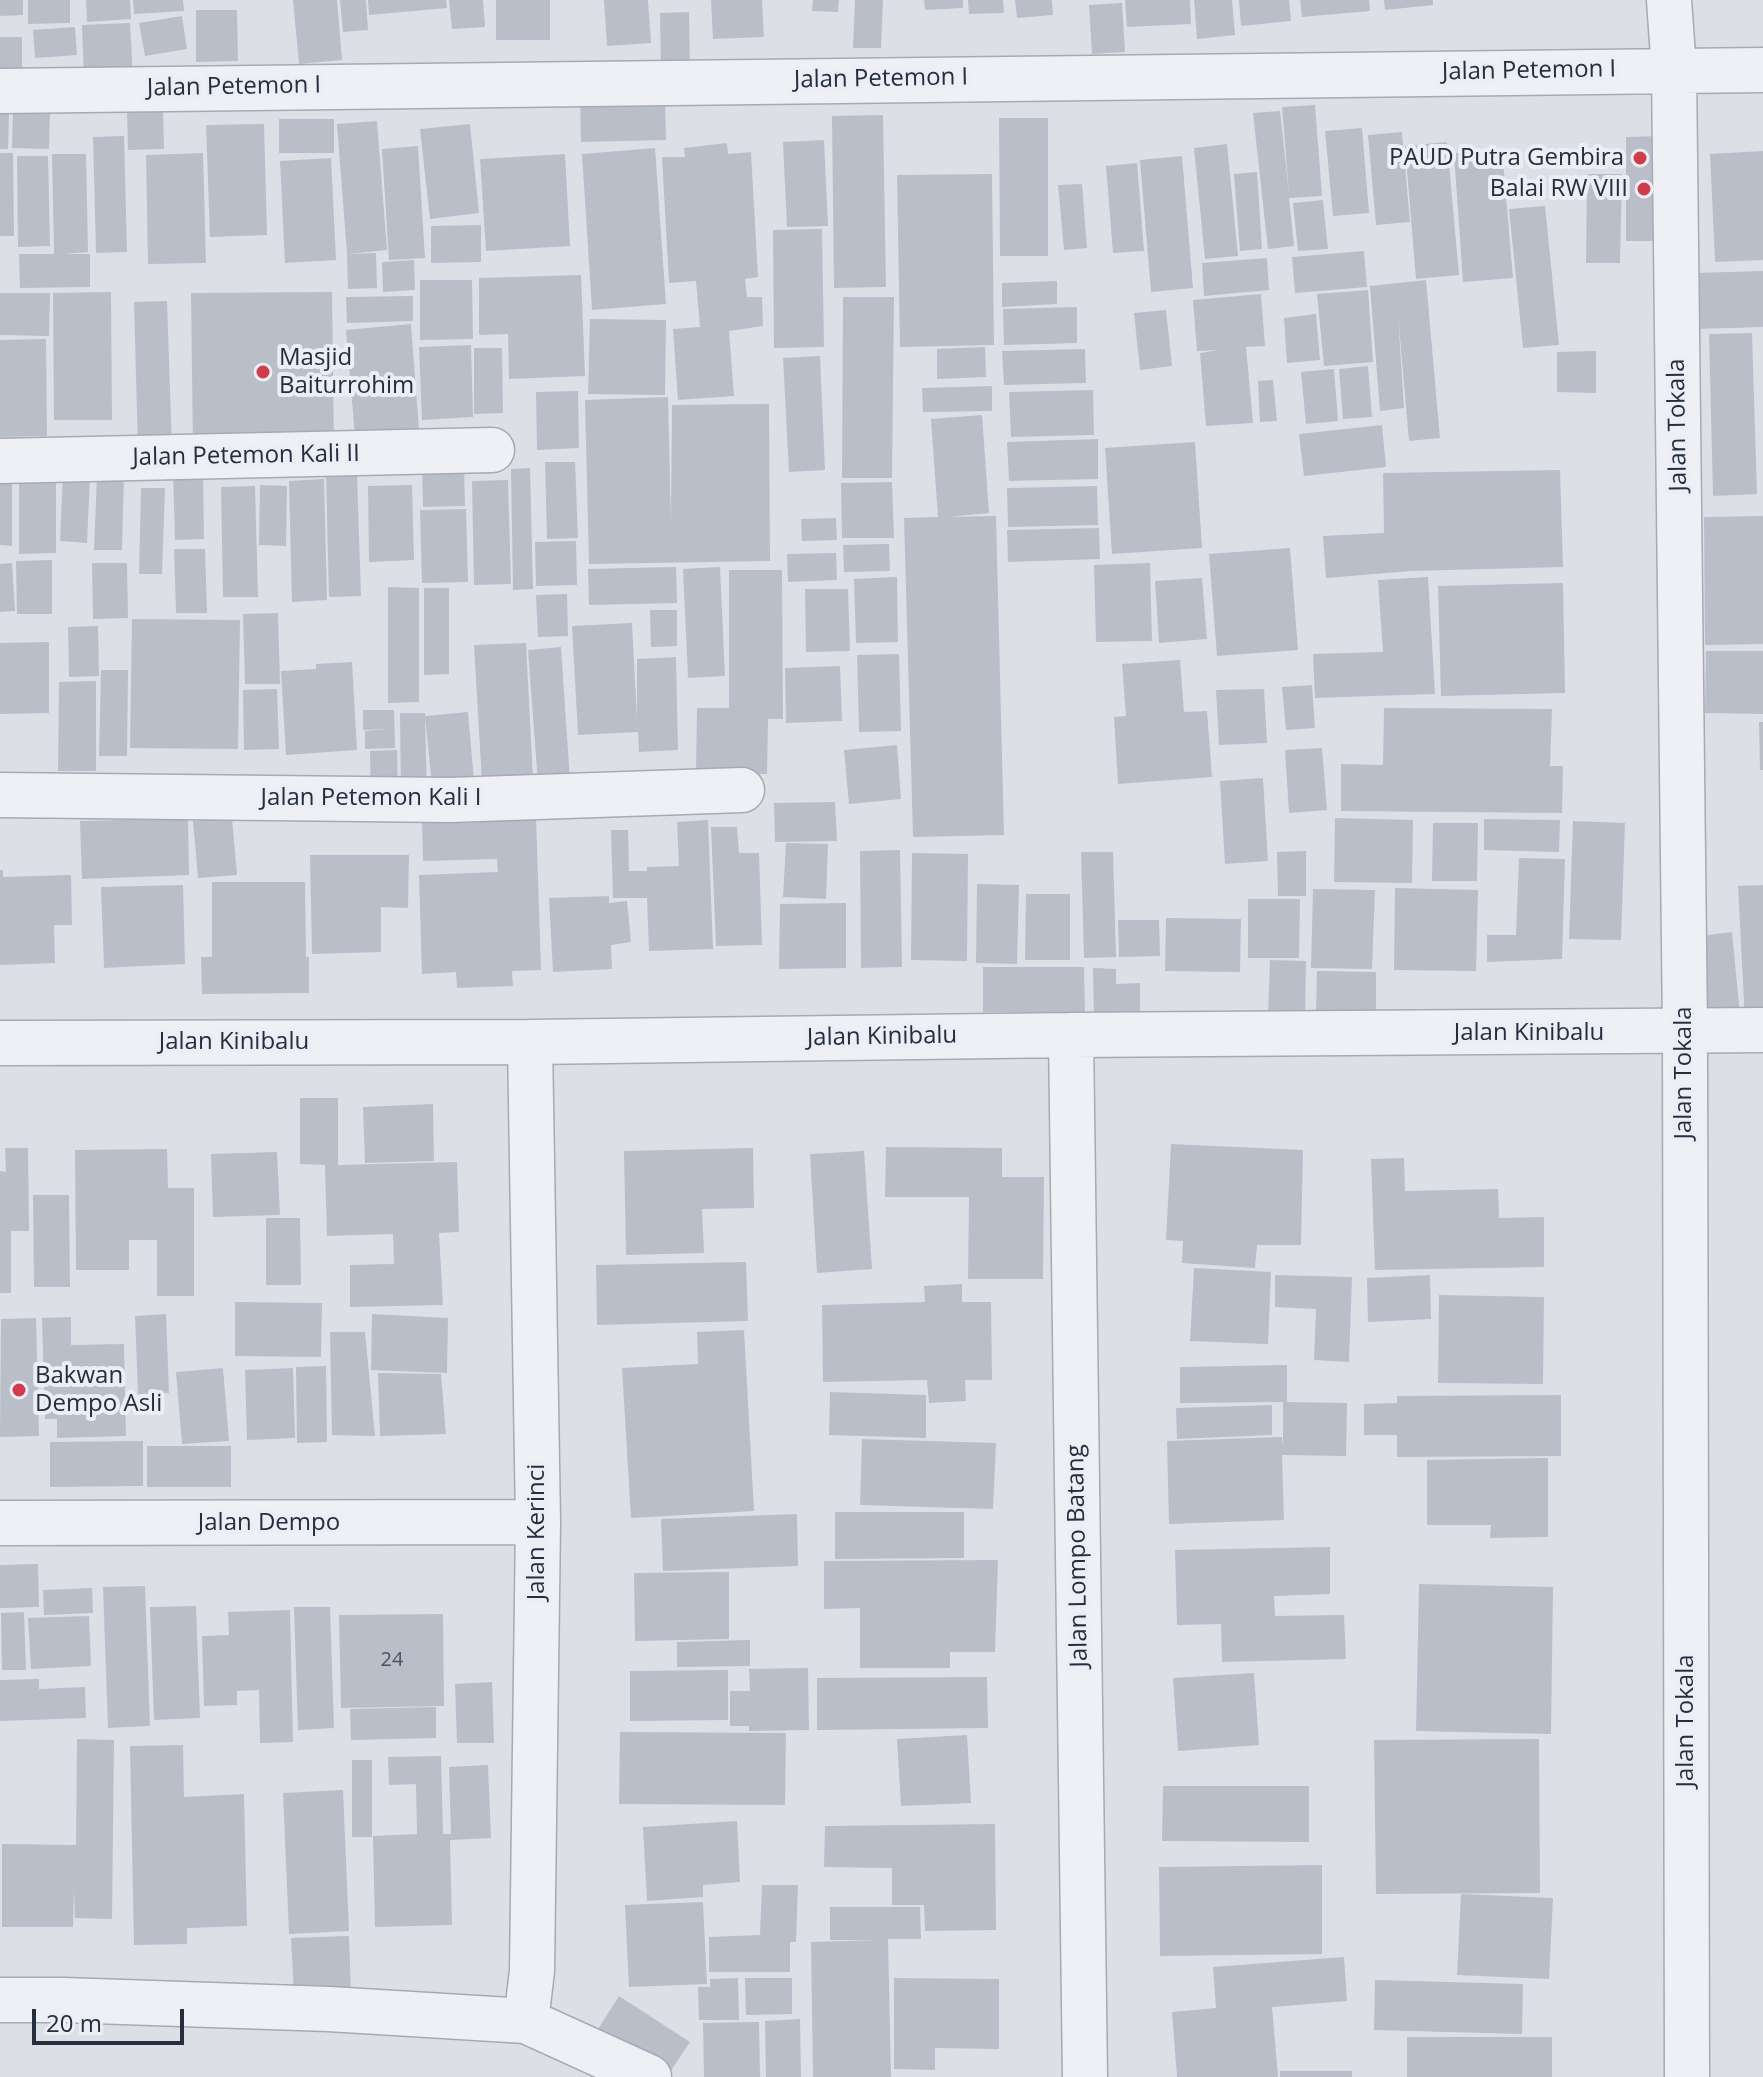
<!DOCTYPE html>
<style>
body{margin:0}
#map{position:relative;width:1763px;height:2077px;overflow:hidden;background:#dce0e6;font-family:"Open Sans",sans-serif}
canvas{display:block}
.scale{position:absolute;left:32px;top:2009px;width:152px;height:36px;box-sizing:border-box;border:4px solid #262d3d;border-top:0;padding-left:10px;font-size:24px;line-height:28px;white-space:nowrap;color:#262d3d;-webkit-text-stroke:6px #ebeef4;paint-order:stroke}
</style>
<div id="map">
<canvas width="1763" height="2077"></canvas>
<div class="scale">20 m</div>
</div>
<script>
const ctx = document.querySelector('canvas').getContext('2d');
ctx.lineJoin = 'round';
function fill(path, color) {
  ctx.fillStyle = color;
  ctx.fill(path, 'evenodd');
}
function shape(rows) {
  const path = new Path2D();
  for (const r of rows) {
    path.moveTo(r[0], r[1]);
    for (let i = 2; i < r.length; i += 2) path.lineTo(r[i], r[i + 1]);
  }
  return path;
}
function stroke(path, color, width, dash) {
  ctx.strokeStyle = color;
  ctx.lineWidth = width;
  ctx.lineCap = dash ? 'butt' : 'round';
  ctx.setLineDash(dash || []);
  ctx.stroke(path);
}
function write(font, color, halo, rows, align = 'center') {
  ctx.font = font + ' "Open Sans",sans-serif';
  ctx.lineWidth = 8;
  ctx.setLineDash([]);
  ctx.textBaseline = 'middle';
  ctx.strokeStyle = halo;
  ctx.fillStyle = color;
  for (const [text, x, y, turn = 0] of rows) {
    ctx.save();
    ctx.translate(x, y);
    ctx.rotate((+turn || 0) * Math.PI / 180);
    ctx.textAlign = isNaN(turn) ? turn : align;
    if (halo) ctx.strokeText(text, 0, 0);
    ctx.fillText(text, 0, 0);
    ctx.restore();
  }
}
fill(shape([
 [0,0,23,0,23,15,0,16],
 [28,0,70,0,70,23,28,24],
 [86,0,130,0,131,19,87,22],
 [133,0,183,0,184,11,134,14],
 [293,0,337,0,342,60,299,64],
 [340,0,366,0,368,30,343,32],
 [368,0,446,0,447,8,369,15],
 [449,0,483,0,485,27,452,29],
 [496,0,550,0,550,40,496,40],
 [604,0,648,0,651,43,607,46],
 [711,0,762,0,764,37,713,39],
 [813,0,839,0,838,12,812,11],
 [855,0,883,0,881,48,853,48],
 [924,0,963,0,963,8,925,10],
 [968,0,1003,0,1004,13,969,14],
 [1015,0,1052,0,1053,15,1017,18],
 [1125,0,1190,0,1191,24,1127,27],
 [1194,0,1232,0,1235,35,1197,39],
 [1239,0,1289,0,1291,21,1241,26],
 [1300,0,1369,0,1370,11,1302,17],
 [1384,0,1433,0,1433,5,1385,10],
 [1122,3,1125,52,1092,54,1089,5],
 [196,10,237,10,238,61,196,62],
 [689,12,690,68,661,69,660,13],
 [182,16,187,49,145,56,139,23],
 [130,23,133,76,84,78,82,25],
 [75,27,77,55,35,58,33,30],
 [0,37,22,37,22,75,0,75],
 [665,95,666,140,581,142,580,97],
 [1315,105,1322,196,1289,198,1294,246,1268,249,1253,113,1280,111,1289,194,1282,107],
 [163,109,164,149,128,150,127,111],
 [13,111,50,112,49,149,12,148],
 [0,113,9,114,8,149,0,149],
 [883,115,886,287,834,288,832,116],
 [999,118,1048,118,1048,256,1000,256],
 [279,119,334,119,334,153,279,153],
 [377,121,387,250,347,254,337,124],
 [264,124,267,235,210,237,206,125],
 [470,124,479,213,430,219,420,129],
 [1362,128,1369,213,1333,216,1325,131],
 [1402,132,1410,222,1376,225,1368,135],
 [124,136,127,252,96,253,93,137],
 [1661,136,1662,241,1626,241,1626,137],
 [824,140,828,226,787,227,783,142],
 [1447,142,1459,275,1416,279,1405,146],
 [727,143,728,154,751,152,758,277,745,279,747,297,762,297,763,326,729,331,734,396,678,400,673,329,700,327,696,281,669,283,662,157,685,157,684,148],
 [1227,144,1238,256,1205,259,1194,148],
 [418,146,425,258,389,260,382,149],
 [655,148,666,304,592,310,582,154],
 [1502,149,1513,278,1463,282,1454,153],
 [1763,151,1763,260,1715,262,1710,154],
 [0,153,13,153,14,236,0,236],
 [203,153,206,263,148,264,146,155],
 [52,154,86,154,88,252,64,254,90,254,90,287,20,288,19,254,54,254],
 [565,154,570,246,486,251,480,159],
 [17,156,48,156,50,246,18,247],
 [1182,156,1193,288,1151,292,1140,160],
 [331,158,336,260,285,263,280,161],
 [1137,163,1144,251,1113,253,1106,166],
 [1257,172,1262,249,1240,251,1234,174],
 [992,174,994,345,900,347,897,175],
 [1587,174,1622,174,1620,263,1586,263],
 [1082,184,1087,248,1064,250,1058,185],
 [1323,200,1328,249,1298,251,1293,203],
 [1545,206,1559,345,1523,348,1509,209],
 [481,225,481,262,431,263,431,226],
 [822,229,824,347,774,348,773,230],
 [1364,251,1367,287,1295,293,1292,257],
 [376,253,377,288,348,289,347,254],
 [1267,258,1269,290,1204,296,1202,263],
 [414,260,415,290,383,292,382,262],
 [1763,271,1763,327,1695,329,1693,273],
 [581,275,585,376,509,379,508,334,479,335,479,278],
 [420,280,472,280,473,339,420,340],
 [1426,280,1440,438,1409,441,1398,315,1404,408,1380,411,1370,286],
 [1057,281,1057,304,1002,307,1002,283],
 [1368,290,1373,362,1324,366,1317,294],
 [111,292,112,420,54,420,53,293],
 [332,292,334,450,193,451,191,293],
 [0,293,50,293,49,336,0,335],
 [1261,294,1265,346,1246,347,1253,423,1206,426,1200,353,1219,350,1197,351,1193,300],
 [413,296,413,321,347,323,346,297],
 [843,297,894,297,892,478,842,478],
 [167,301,172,449,138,451,134,302],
 [1077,307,1077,343,1004,345,1003,309],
 [1166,310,1172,366,1140,370,1134,313],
 [1316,314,1320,360,1287,363,1284,318],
 [590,319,666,320,665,395,588,394],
 [411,324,420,443,356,448,346,330],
 [1752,333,1757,494,1713,496,1709,334],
 [46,339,47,436,0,437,0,340],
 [471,345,473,417,422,420,419,347],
 [985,347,986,377,937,379,937,349],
 [474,348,502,348,503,413,474,414],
 [1085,349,1086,383,1004,385,1002,351],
 [1596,351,1596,393,1557,392,1557,352],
 [820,356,825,470,789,472,783,358],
 [1368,366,1372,417,1343,419,1339,369],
 [1334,369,1338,421,1306,424,1301,372],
 [1273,380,1277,421,1260,422,1258,381],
 [992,386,992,411,923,412,922,388],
 [1093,390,1094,435,1011,437,1009,392],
 [578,391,579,448,537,450,536,392],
 [668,397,671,523,672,405,769,404,770,561,589,564,585,400],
 [982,415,989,513,948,517,996,516,1004,835,913,837,904,518,938,517,931,419],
 [1382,425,1386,467,1304,476,1299,434],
 [1098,439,1098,479,1009,481,1007,442],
 [1195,442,1202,548,1112,554,1105,448],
 [545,462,575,462,578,538,547,539],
 [464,465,465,506,423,507,422,466],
 [530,468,533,589,513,590,511,469],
 [1560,470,1563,567,1411,571,1326,578,1323,536,1384,533,1383,473],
 [203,471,204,539,175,540,173,472],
 [63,474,90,476,87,543,60,541],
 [326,474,357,474,361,596,329,597],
 [0,475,12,475,12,546,0,545],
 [97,476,124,476,122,550,94,550],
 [56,478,56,553,19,554,19,479],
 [324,479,327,600,292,602,289,481],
 [508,480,511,584,474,585,472,481],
 [892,482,894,538,842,538,841,483],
 [260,485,287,486,286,546,259,545],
 [412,485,414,560,369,562,368,486],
 [255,486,258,597,223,597,221,487],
 [1097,486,1098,525,1008,527,1007,488],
 [141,488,165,488,162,574,139,574],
 [466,509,468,582,422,583,420,510],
 [1763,516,1763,644,1705,645,1704,517],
 [836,518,837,540,802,541,801,519],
 [1099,528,1100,559,1008,562,1007,530],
 [576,541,577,585,536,586,535,542],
 [889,544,890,571,844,572,843,545],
 [1290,548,1298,650,1217,656,1209,554],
 [174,549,205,549,207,613,176,613],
 [836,553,837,580,788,582,787,554],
 [52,560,52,614,17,614,16,561],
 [12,563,15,611,0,612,0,564],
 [92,563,127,563,128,618,93,619],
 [1150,563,1152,641,1096,642,1094,565],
 [676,567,677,603,589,605,588,569],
 [720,567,725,676,688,678,683,569],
 [729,570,782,570,783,719,768,719,767,774,696,773,697,708,729,708],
 [897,577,898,642,856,643,854,579],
 [1428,577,1435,694,1315,698,1313,654,1383,652,1378,580],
 [1202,578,1207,639,1159,643,1155,581],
 [1563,583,1565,693,1441,696,1438,586],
 [388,587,419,588,419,702,388,703],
 [424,588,449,588,449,674,424,675],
 [805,589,848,589,850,651,806,652],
 [567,594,568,636,538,637,536,595],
 [650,610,677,610,677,646,651,647],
 [278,613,280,684,245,684,243,614],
 [132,619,240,620,238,749,130,748],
 [632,623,637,718,637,659,676,657,678,750,639,752,638,732,578,735,572,626],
 [98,626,99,676,69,677,68,627],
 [49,642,49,713,0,714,0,643],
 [526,643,533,779,482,782,474,645],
 [561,647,570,781,538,783,528,650],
 [1706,651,1763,651,1763,714,1705,713],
 [899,654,901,731,859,732,857,655],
 [1180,660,1184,712,1207,711,1212,777,1118,784,1114,717,1126,716,1122,664],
 [352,662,357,750,286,755,281,671,316,669,316,664],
 [840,666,842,721,786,723,785,668],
 [101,670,128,670,127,756,99,756],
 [96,681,96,771,58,771,59,682],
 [1312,685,1315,728,1286,730,1282,687],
 [277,689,279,749,244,750,243,690],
 [1264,689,1267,743,1219,745,1216,690],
 [1384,708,1552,709,1550,766,1563,766,1562,813,1341,811,1341,764,1383,765],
 [363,710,394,710,395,748,365,749,365,731,386,729,363,730],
 [468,712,474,781,432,785,425,716],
 [400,713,425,713,427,797,401,798],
 [1759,722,1763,722,1763,770,1760,770],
 [897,745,901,799,849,804,844,750],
 [1322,748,1327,810,1289,813,1285,750],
 [397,750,398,799,371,800,370,751],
 [1263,778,1268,861,1225,864,1220,781],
 [835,802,837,841,775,842,774,803],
 [536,817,541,970,512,971,513,986,457,988,456,972,422,974,419,875,498,872,497,859,423,861,422,821],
 [188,818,189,875,82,879,80,821],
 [232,818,237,875,198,878,193,821],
 [1335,818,1413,820,1412,883,1334,882],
 [1484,819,1560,820,1559,852,1484,850],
 [708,820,713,949,649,951,647,898,613,898,611,830,628,830,629,871,647,871,647,867,679,866,677,822],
 [1573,821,1625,823,1621,940,1569,939],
 [1433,823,1478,823,1477,881,1432,881],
 [711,827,737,827,739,853,759,853,762,945,716,946],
 [786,843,828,844,826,899,783,897],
 [900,850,902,967,861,968,860,851],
 [1306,851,1306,896,1278,896,1277,852],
 [1081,852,1113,852,1116,957,1084,958],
 [912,853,968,854,967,961,911,960],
 [310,855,409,855,408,908,381,907,381,952,312,954],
 [1519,858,1565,859,1562,959,1487,962,1487,935,1516,935],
 [0,870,3,870,3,877,71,875,72,925,54,925,55,963,0,965],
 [212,882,305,882,306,957,309,957,309,993,202,994,201,957,212,957],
 [977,884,1019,885,1017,964,976,963],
 [183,885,185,964,104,968,101,887],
 [1763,885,1763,1020,1745,1021,1738,886],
 [1395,888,1478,890,1476,971,1394,970],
 [1313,889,1375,890,1372,969,1311,968],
 [1026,894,1070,894,1070,960,1025,960],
 [609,896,609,903,627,901,631,942,611,945,612,969,553,972,549,898],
 [1248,899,1300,899,1299,958,1248,958],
 [846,903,846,968,779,969,780,904],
 [1166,918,1241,919,1240,972,1165,971],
 [1118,920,1159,920,1160,956,1119,957],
 [1732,932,1740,1015,1708,1019,1700,936],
 [1270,960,1306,961,1305,1018,1268,1017],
 [983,967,1084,967,1085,1013,983,1012],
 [1093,968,1116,969,1116,984,1140,983,1140,1019,1094,1019],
 [1317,971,1376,972,1376,1011,1316,1011],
 [300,1098,338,1098,338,1165,457,1162,459,1232,439,1233,443,1305,350,1307,350,1265,394,1264,393,1234,327,1236,325,1165,300,1164],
 [433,1104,434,1161,365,1163,363,1107],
 [1171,1144,1303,1150,1301,1245,1257,1245,1255,1268,1182,1263,1183,1241,1166,1240],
 [886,1147,1002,1148,1002,1177,1044,1177,1043,1279,968,1279,969,1197,885,1197],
 [5,1148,28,1148,29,1231,11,1231,11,1293,0,1293,0,1171,6,1172],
 [753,1148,754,1208,702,1209,704,1253,626,1255,624,1151],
 [167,1149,168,1188,194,1188,194,1296,157,1296,157,1240,129,1240,129,1270,76,1270,75,1150],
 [864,1151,872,1269,817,1273,810,1154],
 [277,1152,280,1215,213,1217,211,1154],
 [1404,1158,1405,1191,1498,1189,1499,1218,1544,1217,1544,1267,1375,1270,1371,1159],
 [33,1195,69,1195,70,1287,34,1287],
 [266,1218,300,1218,301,1285,266,1285],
 [746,1262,748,1321,597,1325,596,1265],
 [1194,1268,1271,1272,1268,1344,1190,1341],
 [1275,1275,1352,1277,1349,1362,1314,1360,1316,1309,1275,1307],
 [1430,1275,1431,1319,1368,1322,1367,1278],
 [962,1284,962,1302,991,1302,992,1380,965,1380,966,1401,929,1403,927,1380,823,1382,822,1305,925,1302,924,1286],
 [1439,1295,1544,1297,1543,1384,1438,1383],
 [235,1302,322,1303,321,1357,235,1356],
 [166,1314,169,1393,138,1394,135,1316],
 [372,1314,448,1318,447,1373,371,1370],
 [71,1317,71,1345,124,1344,126,1436,57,1438,57,1419,45,1419,42,1318],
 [36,1318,39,1436,0,1437,1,1319],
 [744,1330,754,1511,631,1518,622,1368,698,1364,697,1332],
 [330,1332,365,1332,375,1436,332,1435],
 [1287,1365,1287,1402,1347,1403,1346,1456,1282,1455,1284,1520,1169,1524,1167,1441,1282,1437,1283,1446,1283,1402,1180,1403,1180,1367],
 [326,1366,327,1442,297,1443,296,1367],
 [223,1368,229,1441,182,1444,176,1372],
 [293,1368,295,1438,247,1440,245,1370],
 [378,1373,441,1374,446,1434,380,1436],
 [830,1392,926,1395,926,1438,829,1435],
 [1561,1395,1561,1456,1397,1457,1397,1435,1364,1435,1364,1404,1397,1403,1397,1396],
 [1272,1405,1272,1435,1177,1439,1176,1408],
 [862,1439,996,1443,993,1509,860,1505],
 [143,1441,143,1486,50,1487,50,1442],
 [147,1446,231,1446,231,1487,147,1487],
 [1548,1458,1548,1537,1490,1538,1491,1525,1427,1525,1427,1460],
 [835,1512,964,1512,964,1558,835,1559],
 [797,1514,798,1566,663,1571,661,1519],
 [1330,1547,1330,1594,1274,1596,1275,1616,1344,1615,1346,1659,1222,1662,1221,1624,1177,1625,1175,1550],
 [998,1560,995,1652,950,1652,950,1668,860,1668,860,1608,824,1609,824,1561],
 [38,1564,39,1607,0,1608,0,1565],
 [729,1572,729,1639,635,1641,634,1573],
 [1419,1584,1553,1587,1551,1734,1416,1731],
 [145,1586,150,1726,108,1728,103,1587],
 [92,1588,93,1613,44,1615,43,1590],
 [196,1606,200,1718,154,1720,150,1607],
 [294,1607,330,1607,334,1728,298,1730],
 [290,1610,293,1742,260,1743,259,1690,237,1691,237,1705,204,1706,202,1636,229,1635,228,1612],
 [24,1612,26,1670,2,1670,1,1613],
 [443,1614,444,1706,341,1708,339,1615],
 [89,1616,91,1666,31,1669,28,1618],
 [750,1640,750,1666,677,1667,677,1642],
 [808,1668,809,1730,749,1731,749,1726,730,1726,730,1691,750,1691,749,1669],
 [728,1670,728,1720,630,1721,630,1671],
 [1254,1673,1259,1745,1178,1751,1173,1678],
 [987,1677,988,1728,817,1730,817,1678],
 [39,1679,39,1689,85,1687,86,1718,0,1721,0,1680],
 [492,1682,494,1743,457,1743,455,1684],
 [436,1707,436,1738,351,1740,350,1709],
 [620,1732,786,1733,785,1805,619,1804],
 [967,1735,971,1803,901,1806,897,1739],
 [77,1739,114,1740,112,1919,75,1918,74,1889,73,1927,2,1927,2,1844,76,1845],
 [1539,1739,1540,1893,1376,1894,1374,1740],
 [183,1745,184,1797,244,1794,247,1926,187,1928,187,1944,134,1945,130,1746],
 [441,1756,443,1834,451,1834,449,1767,488,1765,491,1838,450,1840,452,1925,375,1927,373,1836,417,1834,416,1784,389,1785,388,1757],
 [352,1760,372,1760,372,1837,352,1837],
 [1163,1786,1309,1786,1309,1842,1162,1841],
 [343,1790,349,1931,289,1934,283,1793],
 [737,1821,740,1882,703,1885,703,1897,647,1901,643,1827],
 [995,1824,996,1930,925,1931,924,1905,892,1905,892,1868,824,1867,825,1826],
 [1322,1865,1322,1954,1160,1956,1159,1867],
 [762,1885,798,1885,796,1942,790,1942,790,1972,709,1972,709,1937,760,1935],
 [1461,1894,1553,1898,1549,1979,1457,1975],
 [703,1902,707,1984,629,1987,625,1905],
 [830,1907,920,1907,921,1939,888,1939,891,2077,813,2077,811,1942,880,1940,830,1940],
 [349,1936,351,1992,294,1994,291,1938],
 [1344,1957,1347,2001,1272,2007,1278,2077,1177,2077,1172,2012,1216,2008,1213,1967],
 [738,1978,739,2020,699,2020,698,1987,710,1987,710,1979],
 [745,1978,792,1978,792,2014,746,2015],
 [894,1978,999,1979,999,2049,935,2048,935,2070,894,2069],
 [1375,1980,1523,1984,1522,2034,1374,2030],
 [619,1996,690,2042,668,2075,598,2029],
 [800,2019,801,2077,766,2077,765,2021],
 [759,2022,760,2077,704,2077,703,2023],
 [1407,2037,1552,2037,1552,2077,1407,2077],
 [1280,2071,1352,2071,1352,2077,1280,2077]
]), '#b9bec9');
const street = shape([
 [1669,0,1674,70,1685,1032,1687,2077],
 [0,91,1763,70],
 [0,461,492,450],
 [0,795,450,800,742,790],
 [1071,1035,1085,2077],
 [0,1043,530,1042,1071,1035,1763,1030],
 [0,1523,538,1522],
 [0,2000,64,2000,329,2009,526,2021,649,2077],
 [526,2021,532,1971,538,1522,530,1042]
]);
stroke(street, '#a5aab3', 47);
stroke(street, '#eef0f5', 44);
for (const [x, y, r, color] of [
 [1640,158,8,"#cf3d4d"],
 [1644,189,8,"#cf3d4d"],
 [263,372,8,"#cf3d4d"],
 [19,1390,8,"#cf3d4d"]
]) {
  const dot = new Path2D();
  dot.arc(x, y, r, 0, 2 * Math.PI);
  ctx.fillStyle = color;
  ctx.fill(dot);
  stroke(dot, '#ebeef4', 3);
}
write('20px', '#4b5160', null, [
 ["24",392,1660]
]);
write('24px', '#262d3d', '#ebeef4', [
 ["Jalan Petemon I",1529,71,-1],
 ["Jalan Petemon I",881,79,-1],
 ["Jalan Petemon I",234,87,-1],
 ["Jalan Tokala",1678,425,-91],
 ["Jalan Petemon Kali II",246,456,-1],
 ["Jalan Petemon Kali I",371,798],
 ["Jalan Kinibalu",1529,1033],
 ["Jalan Kinibalu",882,1037,-1],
 ["Jalan Kinibalu",234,1042],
 ["Jalan Tokala",1684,1073,-90],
 ["Jalan Dempo",269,1523],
 ["Jalan Kerinci",537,1532,-90],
 ["Jalan Lompo Batang",1078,1556,-91],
 ["Jalan Tokala",1686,1721,-90]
]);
write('24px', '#262d3d', '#ebeef4', [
 ["PAUD Putra Gembira",1624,158],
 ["Balai RW VIII",1628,189],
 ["Masjid",279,358,"left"],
 ["Baiturrohim",279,386,"left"],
 ["Bakwan",35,1376,"left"],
 ["Dempo Asli",35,1404,"left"]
], 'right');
</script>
